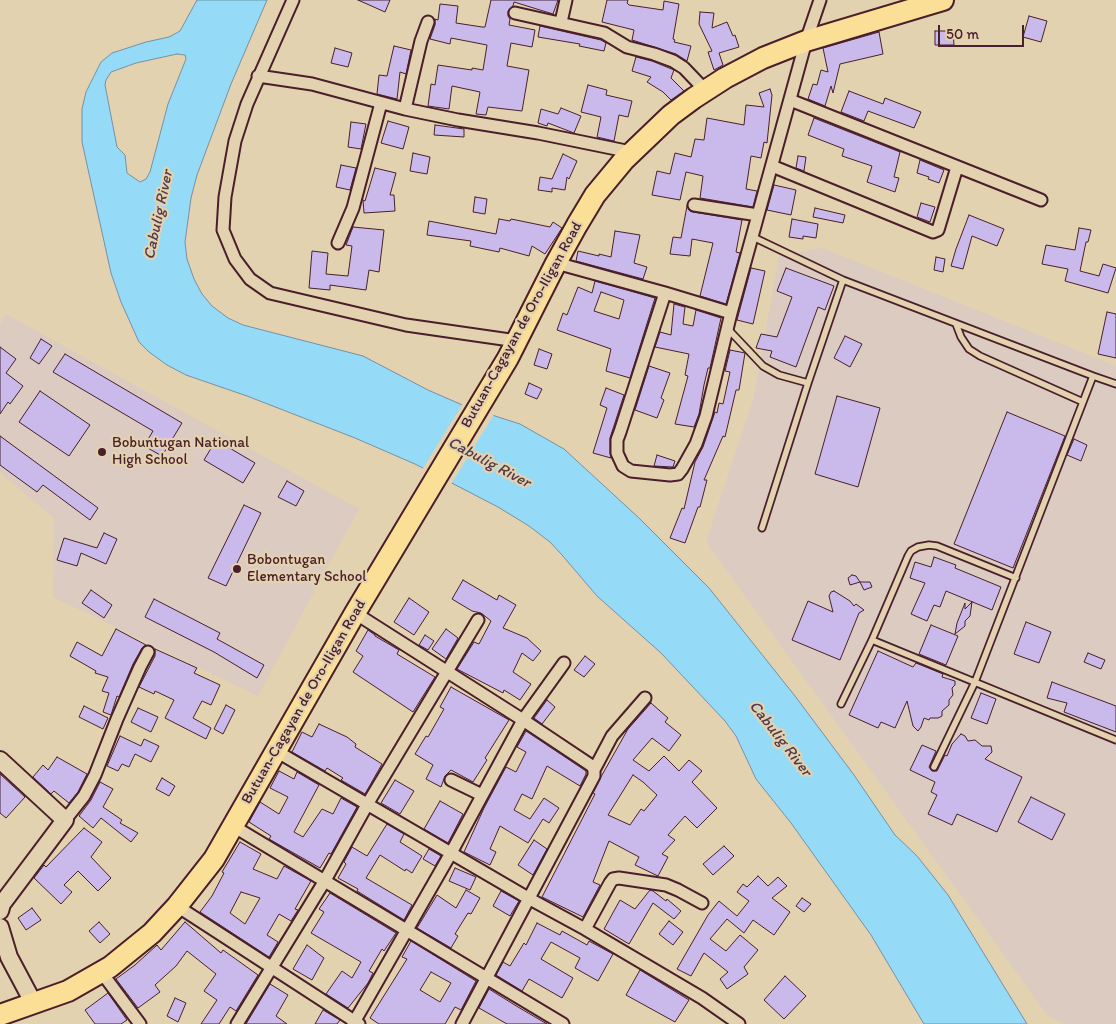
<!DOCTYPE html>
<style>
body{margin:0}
#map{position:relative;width:1116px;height:1024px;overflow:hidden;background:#e3d2af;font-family:Itim,sans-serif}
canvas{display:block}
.scale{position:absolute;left:938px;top:25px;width:86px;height:22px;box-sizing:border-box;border:2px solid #4a1f2b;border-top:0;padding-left:6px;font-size:15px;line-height:18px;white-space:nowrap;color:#4a1f2b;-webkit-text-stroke:4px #e3d2af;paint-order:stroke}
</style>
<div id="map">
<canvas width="1116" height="1024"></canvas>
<div class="scale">50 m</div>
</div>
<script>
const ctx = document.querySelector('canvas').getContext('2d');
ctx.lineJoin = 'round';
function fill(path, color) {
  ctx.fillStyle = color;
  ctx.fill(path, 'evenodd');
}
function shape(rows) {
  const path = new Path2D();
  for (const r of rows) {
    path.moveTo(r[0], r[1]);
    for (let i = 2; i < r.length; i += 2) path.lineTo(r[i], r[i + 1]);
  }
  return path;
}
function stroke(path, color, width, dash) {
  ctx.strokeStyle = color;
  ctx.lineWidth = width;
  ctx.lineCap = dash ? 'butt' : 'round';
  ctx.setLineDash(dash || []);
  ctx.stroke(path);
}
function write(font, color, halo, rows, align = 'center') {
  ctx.font = font + ' Itim,sans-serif';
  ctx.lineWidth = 4.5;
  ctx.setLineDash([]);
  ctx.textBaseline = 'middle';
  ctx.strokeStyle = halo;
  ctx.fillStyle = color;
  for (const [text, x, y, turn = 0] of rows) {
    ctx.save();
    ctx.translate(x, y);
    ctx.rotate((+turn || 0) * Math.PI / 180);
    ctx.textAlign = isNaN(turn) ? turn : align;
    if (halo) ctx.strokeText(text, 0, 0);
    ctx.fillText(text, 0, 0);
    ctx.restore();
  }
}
fill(shape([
 [822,248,1116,366,1116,1024,1065,1024,1048,1016,706,542,753,400,779,256],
 [6,314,359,509,258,696,53,597,54,518,0,473,0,324]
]), '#dbcbc1');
const water = shape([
 [197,0,267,0,231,84,197,175,191,198,185,242,187,259,194,279,202,294,212,306,228,318,243,325,363,356,428,390,467,407,520,424,564,449,639,518,709,588,795,696,854,775,895,835,917,856,948,895,1027,1024,924,1024,871,935,791,823,756,779,736,736,725,721,661,653,597,596,562,555,550,542,529,526,498,507,415,464,355,438,247,396,186,375,167,365,149,352,139,342,121,302,111,273,82,142,82,109,86,92,101,62,112,53,146,42,169,37,180,31,197,0],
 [177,54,185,55,186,59,168,104,150,172,146,179,140,182,127,173,125,155,117,147,105,85,106,80,111,72,136,63,177,54]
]);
fill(water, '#95daf7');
stroke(water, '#778fa5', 1);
fill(shape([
 [463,403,495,413,450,486,422,470]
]), '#e3d2af');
const building = shape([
 [358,0,390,0,385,12,358,0],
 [491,0,558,0,553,14,514,2,513,6,508,11,508,16,510,19,509,25,535,30,532,47,511,43,507,66,529,70,522,111,488,107,486,115,476,114,480,92,452,86,449,109,428,106,431,84,435,85,438,65,472,70,472,68,483,70,487,45,451,38,450,44,430,39,435,25,435,19,438,20,440,4,458,6,456,23,482,27,485,27,491,0],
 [607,0,628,0,627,3,629,5,663,10,664,1,679,4,673,39,675,40,674,42,691,46,687,61,676,54,632,40,634,30,602,22,607,0],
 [700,12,714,13,712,28,727,22,733,36,735,35,739,47,719,53,723,65,714,70,708,52,712,51,699,24,700,12],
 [1029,16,1047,21,1041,42,1023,37,1029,16],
 [540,26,601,40,606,43,604,51,579,46,580,44,538,37,540,26],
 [935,31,953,31,954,45,935,45,935,31],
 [879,32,883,54,840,64,833,93,831,86,825,106,808,99,813,84,817,85,821,70,828,72,823,48,879,32],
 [394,46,411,50,406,74,400,72,397,99,377,94,379,75,387,76,394,46],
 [335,48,352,53,348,67,331,63,335,48],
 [636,57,652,61,674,70,671,78,684,91,671,100,663,92,647,82,651,77,632,71,636,57],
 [588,85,607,90,606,95,632,101,628,117,619,115,614,141,597,137,601,117,581,112,588,85],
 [770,89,772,95,767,143,764,142,761,158,751,156,746,189,757,191,753,207,700,198,703,176,686,172,680,200,652,195,657,171,670,174,675,153,691,157,695,139,704,140,707,118,744,125,746,105,764,107,759,93,770,89],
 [849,91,883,104,885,98,921,112,914,128,868,111,864,121,841,112,849,91],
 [561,108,581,116,574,133,548,123,547,126,538,123,541,109,558,114,561,108],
 [814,118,900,152,894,177,899,178,895,192,867,182,872,166,842,156,844,149,808,135,814,118],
 [388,121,409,127,403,149,381,143,388,121],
 [351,122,366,124,361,149,348,147,351,122],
 [435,125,464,129,464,137,434,135,435,125],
 [413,153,430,157,427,174,410,171,413,153],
 [563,154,577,161,569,179,567,177,565,190,552,188,552,192,538,190,540,177,552,179,563,154],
 [798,156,806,157,804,171,796,168,798,156],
 [920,160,944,170,939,183,928,179,929,177,917,173,920,160],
 [341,165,356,168,350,190,336,187,341,165],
 [375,168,396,173,390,195,394,195,395,211,364,213,363,200,365,201,375,168],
 [774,185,796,190,791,215,767,210,774,185],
 [475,197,487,199,485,214,473,212,475,197],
 [921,203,935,207,930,222,917,217,921,203],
 [687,206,689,210,693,212,742,220,736,252,740,253,726,304,700,296,713,243,692,239,690,256,670,254,673,237,681,238,687,206],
 [815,208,845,215,843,223,813,217,815,208],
 [969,215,1004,229,997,246,972,236,963,269,951,266,956,249,969,215],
 [499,219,510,221,511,219,521,221,550,227,553,222,562,228,545,254,532,246,529,256,500,248,499,252,470,246,471,241,427,235,429,221,496,234,499,219],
 [792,219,818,224,816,238,803,236,803,239,789,237,792,219],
 [353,227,384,230,379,272,369,270,366,290,330,285,330,290,309,288,312,251,328,253,326,274,348,276,352,246,346,245,353,227],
 [1079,228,1091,230,1088,242,1086,242,1080,271,1099,276,1103,264,1116,268,1108,293,1065,281,1068,269,1042,264,1046,245,1075,250,1079,228],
 [615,231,640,235,634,263,647,267,643,279,576,261,578,251,599,256,599,254,611,257,615,231],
 [936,257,945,259,943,272,934,270,936,257],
 [751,268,765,271,753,324,737,320,751,268],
 [786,268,834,286,825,310,818,307,796,367,770,357,772,351,756,348,761,334,777,337,792,297,777,291,786,268],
 [595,281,655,298,630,378,606,371,611,349,557,330,563,313,567,315,578,287,592,293,595,281],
 [601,292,624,300,619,319,594,311,601,292],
 [674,304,685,307,683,324,693,326,696,310,721,318,710,368,708,368,704,385,699,414,694,427,675,424,688,376,685,375,689,354,655,347,660,332,671,335,674,304],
 [1107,312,1116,314,1116,358,1098,354,1107,312],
 [845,336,862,344,850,367,834,358,845,336],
 [41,339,52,346,39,364,30,358,41,339],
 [0,347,16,359,6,373,23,386,10,404,8,402,0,414,0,347],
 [539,349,552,354,547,369,534,365,539,349],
 [730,350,745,353,739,390,736,390,725,437,723,436,704,480,707,480,700,507,698,507,685,543,670,538,682,508,684,509,695,462,703,447,715,412,717,413,719,403,723,404,730,372,725,371,730,350],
 [65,354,182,423,162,456,144,446,153,431,53,372,65,354],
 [649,366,670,373,661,398,664,400,657,418,635,410,649,366],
 [529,383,542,389,537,399,525,394,529,383],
 [606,388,624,395,610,438,610,453,611,458,593,453,607,408,600,405,606,388],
 [40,391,90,425,69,456,19,422,40,391],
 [837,396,880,408,858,487,815,474,837,396],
 [1007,412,1065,436,1013,568,954,544,1007,412],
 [0,436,98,508,90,520,43,485,37,492,0,465,0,436],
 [1074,439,1087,445,1081,461,1067,455,1074,439],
 [216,440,255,463,243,483,204,460,216,440],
 [657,455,675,461,673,467,654,466,657,455],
 [287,481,304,491,296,506,278,497,287,481],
 [244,505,261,513,226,586,208,578,244,505],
 [104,533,117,539,106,564,81,553,77,566,57,560,64,538,97,548,104,533],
 [934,557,956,565,955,568,1001,587,992,610,946,591,940,607,934,605,927,621,911,614,925,583,910,578,915,562,931,567,934,557],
 [852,575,856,576,860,582,870,582,872,587,864,590,860,582,850,585,848,578,852,575],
 [463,580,497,600,499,595,516,605,503,628,527,638,541,651,533,661,522,653,513,672,531,684,520,700,504,690,503,693,457,669,474,642,479,644,491,621,481,613,472,611,452,599,463,580],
 [91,590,112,605,104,618,82,603,91,590],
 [834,591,850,601,854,606,856,604,864,610,859,613,840,660,792,640,808,601,833,612,829,596,831,592,834,591],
 [409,598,429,612,414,635,394,622,409,598],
 [154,599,220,633,217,639,264,665,257,678,214,652,145,617,154,599],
 [972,602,970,616,965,621,965,626,955,634,957,623,965,603,965,609,972,602],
 [1026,622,1051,632,1039,663,1014,654,1026,622],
 [931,625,958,636,946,665,919,654,931,625],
 [116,629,146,645,142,648,133,664,119,697,117,696,111,715,103,712,109,693,102,691,108,677,95,673,96,671,70,656,77,642,102,656,116,629],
 [446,629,458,638,446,659,432,649,446,629],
 [368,630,375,635,375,636,399,650,397,654,435,677,413,712,353,672,363,656,356,651,368,630],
 [425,635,434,641,428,650,419,645,425,635],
 [155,649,197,668,194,673,220,685,211,705,202,701,193,718,211,728,206,739,165,718,174,700,155,691,154,694,139,687,155,656,155,649],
 [878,651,913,667,916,663,943,674,942,677,955,681,955,685,952,688,953,695,949,700,949,705,942,711,942,716,938,718,930,718,929,720,924,718,921,727,918,731,913,726,907,701,895,728,881,722,878,728,849,715,878,651],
 [1088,653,1105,660,1101,669,1084,662,1088,653],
 [585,656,595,664,584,677,574,670,585,656],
 [1052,682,1116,706,1116,732,1064,712,1067,703,1047,698,1052,682],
 [451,687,509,720,485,758,487,760,473,782,451,770,445,776,441,787,426,779,433,765,415,754,426,736,428,737,444,709,440,707,451,687],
 [981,693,996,699,987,724,971,718,981,693],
 [547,700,555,707,542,724,534,718,547,700],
 [651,703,668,718,665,722,681,735,669,751,652,738,633,760,649,771,664,756,679,771,689,760,702,771,692,782,717,808,697,828,685,816,668,835,675,840,662,854,668,857,658,876,635,865,639,857,609,841,593,882,600,885,583,917,542,897,595,794,593,793,602,775,628,729,651,703],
 [633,775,643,782,657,795,644,811,641,809,630,825,608,815,633,775],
 [226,705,235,710,223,734,214,729,226,705],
 [84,706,108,718,103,729,79,717,84,706],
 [138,708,158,717,151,732,131,722,138,708],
 [319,724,347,737,356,744,355,747,382,764,365,794,341,780,343,778,327,768,325,771,292,752,302,732,312,737,319,724],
 [526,731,586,771,586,774,580,786,547,766,532,799,522,794,514,810,530,819,544,798,559,808,549,823,543,819,528,843,500,826,490,849,496,852,490,865,464,852,484,808,506,767,516,772,526,752,517,747,526,731],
 [961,734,965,736,968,741,975,740,982,746,991,746,992,752,985,759,1022,777,997,832,957,814,952,825,928,814,937,795,931,792,935,782,910,770,922,745,936,751,929,767,932,771,937,771,945,755,947,756,952,744,961,734],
 [120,736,141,746,144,739,159,746,151,762,135,754,129,767,122,764,118,771,107,766,120,736],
 [57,757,87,774,78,792,69,803,54,791,51,794,33,777,43,765,48,770,57,757],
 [279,771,294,779,297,772,319,785,294,832,303,837,322,809,333,814,341,798,357,807,331,854,329,853,320,868,269,839,271,836,249,822,260,802,279,814,288,797,270,788,279,771],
 [0,774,25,797,6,818,0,813,0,774],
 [162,778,175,786,169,796,156,789,162,778],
 [395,780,414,791,400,814,381,803,395,780],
 [100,782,113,789,103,807,122,820,120,823,138,833,131,842,101,818,93,828,79,816,91,800,100,782],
 [1031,797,1065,814,1052,840,1018,822,1031,797],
 [440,801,463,814,448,843,424,829,440,801],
 [387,824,404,834,400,842,422,856,412,873,406,869,405,871,380,855,366,878,412,905,404,920,357,891,358,889,338,878,346,864,344,862,352,847,367,856,387,824],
 [84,828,102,842,91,857,111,878,98,891,78,871,64,885,72,892,61,904,34,878,44,865,46,867,84,828],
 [534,840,547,849,533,875,518,865,534,840],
 [240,842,261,854,253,869,277,879,284,866,311,881,295,909,298,910,291,921,279,914,267,935,278,942,269,957,200,912,212,896,224,873,222,872,240,842],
 [241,892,260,898,245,924,230,913,241,892],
 [724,846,734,856,713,875,703,864,724,846],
 [429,849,441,856,435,866,423,859,429,849],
 [455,868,476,877,470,890,449,881,455,868],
 [758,876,768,886,778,877,787,886,772,898,790,912,774,935,753,920,744,933,727,919,710,939,726,951,740,935,758,950,744,967,748,974,727,989,720,979,728,972,704,953,691,976,677,969,708,915,719,901,737,916,749,901,737,892,743,884,747,887,758,876],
 [466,890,480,898,471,914,468,913,455,934,458,936,451,948,417,928,437,895,456,908,466,890],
 [650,890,653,891,666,901,667,899,681,911,674,919,653,903,629,944,604,929,620,900,635,909,650,890],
 [501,891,519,901,510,916,493,906,501,891],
 [330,893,396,933,384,951,382,949,369,971,373,973,368,983,348,1008,326,994,342,971,352,978,361,962,311,933,324,912,319,909,330,893],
 [802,898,811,904,804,912,796,906,802,898],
 [32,908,41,920,26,930,18,918,32,908],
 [669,921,683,932,673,945,659,934,669,921],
 [99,922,110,934,100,943,89,931,99,922],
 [185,922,221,953,223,950,258,975,236,1011,230,1007,219,1024,201,1024,217,1000,204,991,216,974,187,951,176,966,155,985,160,992,138,1008,116,979,135,965,157,945,161,950,185,922],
 [537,923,560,935,562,931,587,945,589,941,613,954,598,981,575,968,580,958,551,942,541,959,573,978,562,998,529,979,522,991,496,975,503,962,510,966,524,943,526,945,537,923],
 [411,941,476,981,461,1010,455,1007,445,1024,379,1024,370,1018,407,959,402,957,411,941],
 [431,972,451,983,440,1002,420,990,431,972],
 [307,945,324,958,312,980,293,969,307,945],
 [640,970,689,1000,675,1022,626,995,640,970],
 [785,976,806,996,784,1019,764,1000,785,976],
 [270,984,288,995,276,1016,287,1024,246,1024,270,984],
 [489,989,518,1007,547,1024,507,1024,479,1008,489,989],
 [108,993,127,1020,121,1024,95,1024,85,1010,108,993],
 [175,998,186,1003,178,1022,167,1016,175,998],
 [323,1010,340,1020,337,1024,315,1024,323,1010]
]);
fill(building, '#c9baeb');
stroke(building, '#4a1f2b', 1);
const lane = shape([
 [753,237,843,280,1093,376,975,682,934,767],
 [956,324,961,337,969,349,980,356,1083,402],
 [727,328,763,366,779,375,808,383],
 [1093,376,1116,384],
 [762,528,808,383,843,280],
 [1016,578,937,546,929,545,918,547,911,551,908,556,872,640,1116,740],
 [841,704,872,640]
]);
const street = shape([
 [293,0,247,104,235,141,225,197,223,230,235,259,250,279,270,293,406,325,517,341],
 [515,13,604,33,627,47,654,54,673,61,684,68,705,90],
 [561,22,566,0],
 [258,76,312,84,405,109,458,120,538,133,631,152],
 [790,100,1041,200],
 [405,109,421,41,428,22],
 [772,166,933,232,938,230,957,167],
 [694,205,758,215],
 [338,243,353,208,381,103],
 [556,263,665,293,731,313],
 [665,293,620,432,617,440,617,453,623,466,631,471,670,475,678,474,682,469,696,444,706,416,731,313,806,41,820,0],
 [355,613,523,720,592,766,594,770,594,776,462,1024],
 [276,751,528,898,585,929,702,998,739,1024],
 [594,770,612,736,645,698],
 [451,780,482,795],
 [65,820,84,796,95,775,117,719,140,667,148,652],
 [233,826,563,1024],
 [177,906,359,1024],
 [585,929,610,883,613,879,619,878,666,885,678,890,702,903],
 [102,973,140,1024],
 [237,1024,324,882,368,803,478,620],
 [353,1024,451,853,523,720,564,663]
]);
const secondary = shape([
 [0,760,65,820,2,904,0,911],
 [0,927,9,957,34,1004]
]);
const highway = shape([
 [0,1015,68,991,110,967,152,933,177,906,214,859,355,613,508,358,556,263,577,225,595,195,624,160,671,115,694,98,725,78,763,58,806,41,943,0]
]);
stroke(lane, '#4a1f2b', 9);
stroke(street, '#4a1f2b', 15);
stroke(secondary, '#4a1f2b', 20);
stroke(highway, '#4a1f2b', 24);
stroke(lane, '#e3d2af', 5.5);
stroke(street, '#e3d2af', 11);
stroke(secondary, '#e3d2af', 16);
stroke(highway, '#fbdf96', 20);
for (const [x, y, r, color] of [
 [102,452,5,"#4a1f2b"],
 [237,569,5,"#4a1f2b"]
]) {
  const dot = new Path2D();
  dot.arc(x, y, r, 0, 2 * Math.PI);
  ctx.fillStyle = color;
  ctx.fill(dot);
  stroke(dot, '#e3d2af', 2);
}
write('15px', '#4a1f2b', '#e3d2af', [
 ["Butuan-Cagayan de Oro-Iligan Road",522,325,-61],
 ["Butuan-Cagayan de Oro-Iligan Road",304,702,-60]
]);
write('15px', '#4a1f2b', '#e3d2af', [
 ["Bobuntugan National",112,443],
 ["High School",112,460],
 ["Bobontugan",247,560],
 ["Elementary School",247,577]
], 'left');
write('italic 16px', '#553b4a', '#e3d2af', [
 ["Cabulig River",159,215,-78],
 ["Cabulig River",489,463,28],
 ["Cabulig River",780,739,52]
]);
</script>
